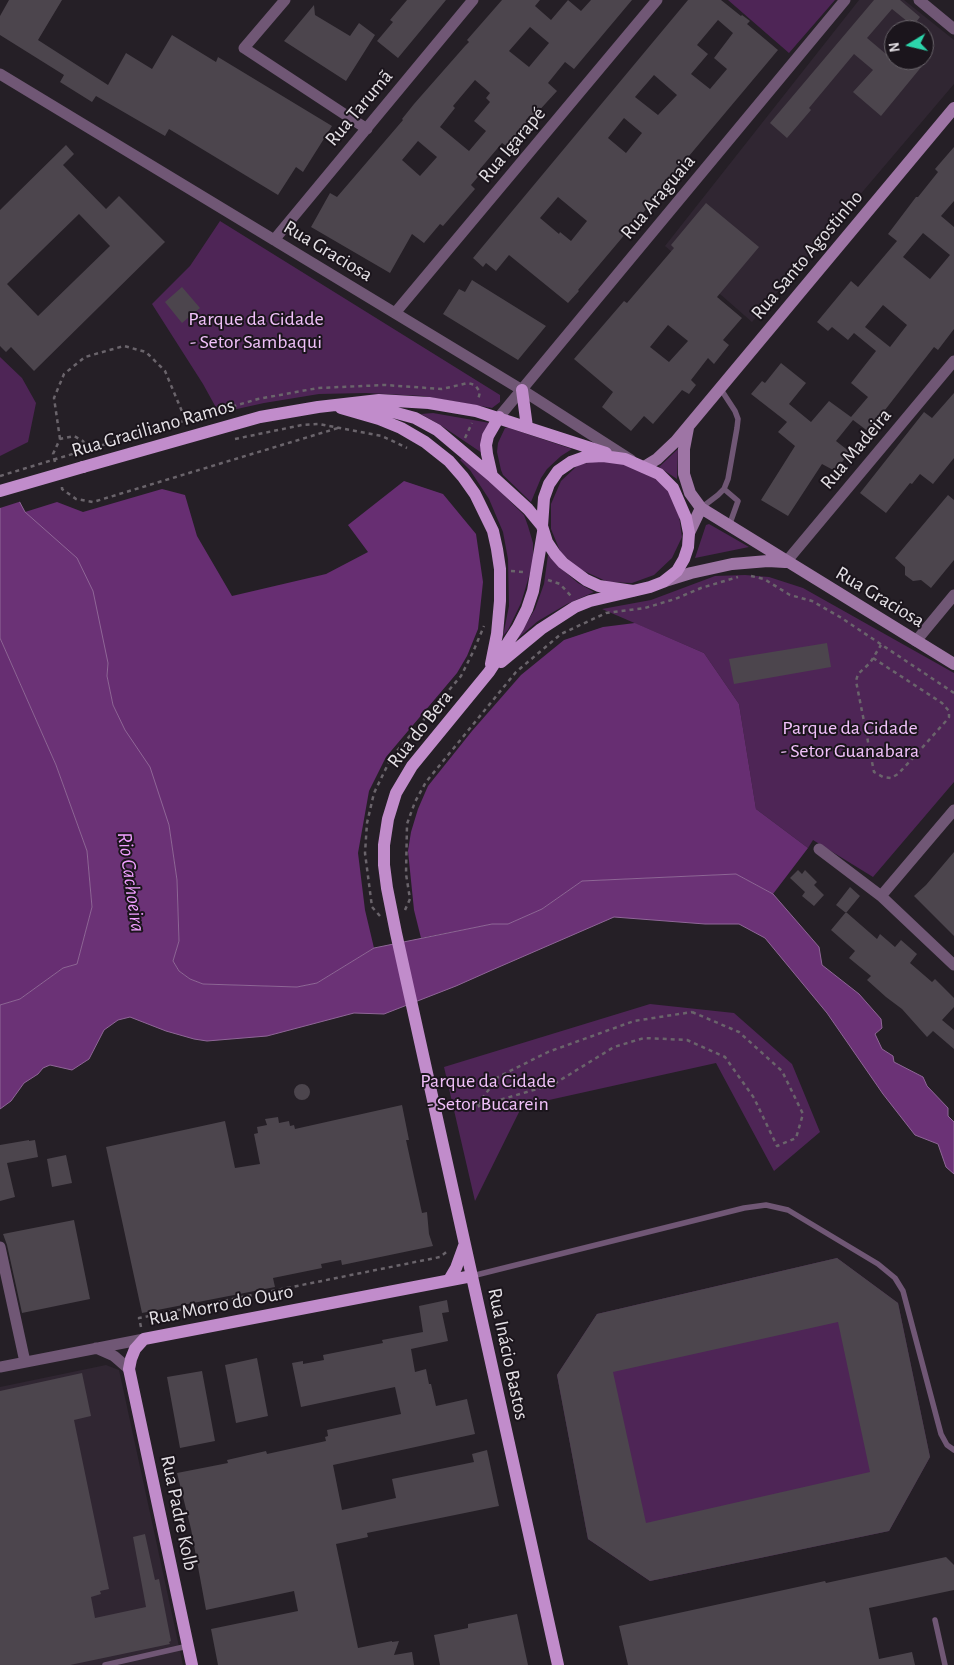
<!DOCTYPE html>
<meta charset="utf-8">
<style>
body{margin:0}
#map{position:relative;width:954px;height:1665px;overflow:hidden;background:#251f26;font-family:"Alegreya Sans",sans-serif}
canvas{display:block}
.north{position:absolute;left:884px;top:20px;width:50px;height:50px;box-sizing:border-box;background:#1b151c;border:1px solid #6b666c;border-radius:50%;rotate:261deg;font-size:14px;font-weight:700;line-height:20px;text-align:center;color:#e4e0e5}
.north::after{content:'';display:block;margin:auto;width:18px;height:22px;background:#2cd5ab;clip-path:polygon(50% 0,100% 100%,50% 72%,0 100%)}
</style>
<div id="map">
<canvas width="954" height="1665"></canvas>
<div class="north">N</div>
</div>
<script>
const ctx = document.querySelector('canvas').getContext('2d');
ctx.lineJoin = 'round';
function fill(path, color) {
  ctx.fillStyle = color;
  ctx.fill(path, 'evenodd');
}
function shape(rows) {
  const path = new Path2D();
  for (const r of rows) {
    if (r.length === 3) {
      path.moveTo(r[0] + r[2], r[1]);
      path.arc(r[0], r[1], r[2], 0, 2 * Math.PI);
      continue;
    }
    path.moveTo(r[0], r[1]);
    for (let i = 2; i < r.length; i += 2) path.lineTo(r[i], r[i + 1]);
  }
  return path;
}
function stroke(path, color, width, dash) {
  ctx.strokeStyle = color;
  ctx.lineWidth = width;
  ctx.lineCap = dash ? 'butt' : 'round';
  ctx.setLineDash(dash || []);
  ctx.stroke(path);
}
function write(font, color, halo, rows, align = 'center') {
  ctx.font = font + ' "Alegreya Sans",sans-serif';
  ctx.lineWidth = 4;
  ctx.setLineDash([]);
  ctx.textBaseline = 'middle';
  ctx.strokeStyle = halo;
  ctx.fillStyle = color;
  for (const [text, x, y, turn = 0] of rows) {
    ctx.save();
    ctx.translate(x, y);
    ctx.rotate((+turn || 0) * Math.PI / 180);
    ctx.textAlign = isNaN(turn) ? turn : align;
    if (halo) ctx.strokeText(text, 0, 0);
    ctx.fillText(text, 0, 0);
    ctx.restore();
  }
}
fill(shape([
 [859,0,904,0,954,40,954,84,752,322,665,246],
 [894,30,924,30,924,60,894,60],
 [106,1365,119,1370,183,1665,0,1665,0,1387]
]), '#302632');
fill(shape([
 [728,0,835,0,789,53],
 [220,221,500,395,500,402,492,408,423,396,366,393,319,394,264,403,219,413,203,384,152,304,190,266],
 [0,357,22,378,36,403,28,442,0,456],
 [433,413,490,423,482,453,442,426,421,414],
 [505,428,509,428,572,449,561,456,547,469,541,478,531,502,503,475,501,470,497,452,498,443],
 [678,449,677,479,659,467],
 [464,456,524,515,528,526,533,543,533,563,521,603,508,630,503,636,509,606,508,559,503,532,489,499,470,470,460,460],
 [597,461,621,461,654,476,670,493,679,516,682,537,672,558,654,575,632,583,608,582,575,567,560,551,551,529,551,504,561,481,578,465],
 [709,524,749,547,695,558,706,525],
 [548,555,564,571,578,583,594,592,567,604,538,621,517,639,535,609,544,584],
 [745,575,769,577,803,588,954,673,954,782,873,877,813,840,808,848,756,809,739,704,704,653,602,609,651,600,715,576],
 [650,1004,734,1013,792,1064,820,1132,774,1171,716,1063,522,1106,475,1201,444,1067],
 [837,1258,898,1303,930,1457,889,1531,650,1581,588,1539,557,1375,597,1314]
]), '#4e2556');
fill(shape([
 [404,481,443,494,476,534,483,582,478,629,467,656,457,673,386,757,369,791,358,853,365,910,374,948,317,983,297,987,203,984,190,979,179,971,173,961,179,941,177,880,169,825,113,705,107,676,108,663,25,512,57,502,83,512,162,489,185,495,197,536,232,596,326,574,368,552,348,525],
 [635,623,704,653,739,704,756,809,808,848,773,894,736,874,582,881,542,909,508,924,492,924,421,938,414,910,408,851,411,832,418,809,428,786,472,731,521,675,564,640,603,627],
 [0,638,56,765,87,851,92,907,77,964,63,968,20,999,0,1005]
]), '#672e72');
const water = shape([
 [0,473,10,484,25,512,77,558,93,591,108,663,107,676,113,705,125,730,150,767,169,825,177,880,179,941,173,961,179,971,190,979,203,984,297,987,317,983,374,948,492,924,508,924,542,909,582,881,736,874,773,894,819,947,822,965,859,994,881,1019,882,1028,875,1034,882,1049,893,1056,894,1062,923,1077,927,1086,948,1108,948,1116,954,1122,954,1174,946,1167,938,1144,915,1135,883,1094,827,1013,765,938,739,924,705,924,614,917,492,970,456,986,384,1014,354,1013,267,1036,207,1041,194,1039,166,1031,130,1017,118,1020,104,1030,89,1059,72,1070,50,1065,43,1068,38,1074,24,1083,11,1101,0,1109,0,1005,20,999,63,968,77,964,92,907,87,851,56,765,0,638,0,473]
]);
fill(water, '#6b3276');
stroke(water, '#8f6697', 1);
fill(shape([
 [2,471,12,483,22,501,0,508,0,472]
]), '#251f26');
fill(shape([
 [9,0,62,0,38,40,108,85,126,53,152,69,172,35,216,62,218,57,332,126,303,172,296,167,278,195,169,129,165,136,96,96,92,102,60,82,64,75,0,35,0,16],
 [407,0,446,0,398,58,377,41,393,22,390,20],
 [502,0,540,0,535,6,551,20,568,0,581,11,591,0,632,0,574,69,565,62,548,83,557,91,535,115,537,117,509,148,502,143,480,169,483,171,471,185,475,189,443,226,440,224,424,243,412,234,390,273,311,227,330,193,337,197,403,120,402,119,414,104,465,46,469,42,467,40],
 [530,27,549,43,529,67,509,51],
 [475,80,490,93,486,98,490,102,474,121,486,131,469,151,440,127,455,108,453,106],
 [418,141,437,157,420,176,402,160],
 [688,0,721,0,741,16,742,15,750,21,747,24,778,50,647,206,648,207,578,290,579,291,568,303,509,255,496,271,486,263,483,267,473,258],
 [718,20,733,33,714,58,727,69,710,89,691,74,708,54,697,45],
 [654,75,677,95,658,115,635,97],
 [624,118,642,133,626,153,608,138],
 [558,197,587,221,571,241,560,232,559,234,540,218],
 [874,0,900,0,920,17,913,26,892,9,867,38,886,54,894,44,894,60,927,60,881,116,853,92,873,70,854,54,809,108,811,110,787,138,770,123],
 [314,5,315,15,350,36,359,23,375,35,346,81,284,41],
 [66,145,74,154,63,165,106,209,119,196,165,242,34,371,11,347,6,352,0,346,0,210],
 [79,214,110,246,38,316,7,284],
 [954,147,954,201,941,216,954,227,954,329,938,350,934,347,885,410,887,412,869,432,853,420,836,441,850,452,835,471,822,464,788,516,761,500,795,446,778,432,787,422,751,394,762,381,765,383,781,363,806,383,789,404,811,422,829,401,851,417,868,397,851,383,876,351,854,333,848,340,832,327,828,331,817,322,851,281,858,287,897,241,888,234,916,197,918,197,938,172,935,169],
 [923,233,950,255,930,279,903,257],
 [883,305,907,325,890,347,865,327],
 [706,203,759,247,717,297,742,318,723,340,729,345,714,364,708,358,691,380,696,385,689,394,682,390,653,424,644,416,631,431,602,407,613,392,574,359,624,301,627,303,674,248,671,245],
 [668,325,688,341,669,362,650,347],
 [472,280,546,326,518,360,443,314,459,289,465,292],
 [182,287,200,308,182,323,165,302],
 [954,393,954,458,933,484,920,474,912,484,910,483,886,513,860,493,924,412,932,418],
 [948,495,954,500,954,560,931,588,921,580,913,581,905,575,905,567,895,558],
 [827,643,831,667,734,684,729,659],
 [954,852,954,936,914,896,926,885],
 [798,870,802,874,805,870,817,882,814,885,824,895,814,906,802,896,805,892,790,878],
 [850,887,860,896,846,913,836,905],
 [846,912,877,939,880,934,895,947,901,940,917,954,910,963,932,982,935,979,954,998,954,1007,942,1020,954,1030,954,1049,933,1031,927,1037,902,1009,886,997,867,980,871,976,849,958,855,951,831,930],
 [302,1092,8],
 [402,1105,409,1140,406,1140,422,1213,427,1212,429,1234,433,1246,342,1265,341,1260,321,1264,322,1268,273,1278,275,1287,142,1313,106,1147,225,1121,235,1168,260,1164,254,1134,258,1133,257,1127,267,1125,265,1119,278,1117,279,1123,289,1121,290,1126,294,1125,295,1129],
 [29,1140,29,1141,35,1140,38,1157,7,1163,15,1197,0,1201,0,1145],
 [66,1155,72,1183,52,1187,47,1159],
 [74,1220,90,1299,22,1313,7,1245,3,1234],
 [837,1258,898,1303,930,1457,889,1531,650,1581,588,1539,557,1375,597,1314],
 [838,1322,870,1472,646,1523,613,1372],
 [447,1300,449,1312,442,1313,448,1341,411,1349,415,1372,426,1369,429,1384,431,1384,436,1406,467,1399,475,1434,333,1465,342,1510,396,1498,392,1479,474,1462,472,1454,487,1450,499,1506,367,1533,368,1537,336,1544,358,1648,392,1641,392,1642,399,1641,394,1655,412,1652,414,1665,218,1665,211,1629,298,1611,294,1591,206,1610,191,1529,177,1473,228,1463,227,1460,266,1451,267,1454,326,1441,325,1437,328,1436,327,1430,401,1414,395,1387,301,1407,292,1363,303,1361,303,1364,324,1360,323,1355,383,1343,382,1340,423,1332,419,1306],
 [257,1358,268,1416,236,1423,225,1365],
 [202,1371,215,1441,180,1448,167,1377],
 [82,1373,91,1416,74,1420,109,1589,100,1591,101,1594,91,1597,95,1618,146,1607,133,1537,145,1534,155,1580,159,1579,171,1641,169,1642,170,1644,70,1665,0,1665,0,1391],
 [946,1557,954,1565,954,1590,869,1608,879,1659,912,1652,915,1665,628,1665,619,1626,825,1581,826,1583],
 [517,1614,528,1665,440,1665,434,1635,468,1628,468,1624]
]), '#4c454d');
stroke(shape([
 [465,438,472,423],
 [60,439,54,398,64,374,85,357,124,346,146,352,165,371,186,421],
 [235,439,302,425,319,424,382,436,407,448],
 [79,452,258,399,318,388,385,385,442,389,468,383,475,385,480,392,478,400],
 [55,462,53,454,60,439,74,436,83,441,88,450],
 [62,487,62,489,76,499,93,502,338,428],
 [511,571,523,572],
 [751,576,764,579,790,595,812,601,840,617,954,693],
 [548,580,560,584,571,596],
 [873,658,942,703,949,711,949,717,946,721,912,759,898,774,891,778,883,777,874,772,856,681,858,674,870,663,873,658,881,645],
 [405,910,410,899,406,874,407,824,415,802,426,782,516,672,561,634,606,613,645,608,675,599,701,588,738,577],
 [380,916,372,907,365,853,367,823,374,793,391,758,461,676,473,652,484,626],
 [692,1012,739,1032,782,1071,803,1114,796,1138,777,1146,754,1098,725,1057,687,1040,644,1038,614,1047,554,1084,476,1107,498,1077,548,1052,634,1021,692,1012],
 [141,1327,139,1318,440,1257,449,1250]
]), '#6a646b', 2.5, [4, 4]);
stroke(shape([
 [724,489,738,501,729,526],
 [701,508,718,495,724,489,728,479,737,428,738,419,735,411,720,388],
 [472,1276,744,1208,766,1205,788,1210,878,1264,895,1278,903,1291,941,1434,947,1445,954,1450],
 [935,1620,945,1665],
 [105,1665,188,1646]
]), '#705775', 5.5);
stroke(shape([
 [285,0,244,48,367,129],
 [919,0,954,29],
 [0,74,522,390,631,460],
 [274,240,473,0],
 [395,313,657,0],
 [499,417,845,0],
 [786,562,954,361],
 [916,641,954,595],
 [819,849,881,896,954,965],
 [881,896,954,810],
 [0,1247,25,1362],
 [96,1348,114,1356,129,1369],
 [0,1367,144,1339]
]), '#705775', 11);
stroke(shape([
 [688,428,684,449,684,474,690,493,701,508,954,664],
 [644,467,657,459,676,441,954,108],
 [689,533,701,508],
 [665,581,691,573,732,564,768,561,785,562]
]), '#9e75a5', 12);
stroke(shape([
 [522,390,527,427],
 [341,408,379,419,401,428,425,442,449,461,463,477,475,494,493,531,497,549,500,569,500,601,497,634,491,664],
 [361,409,393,412,415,418,437,430,493,477,528,509,542,526],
 [83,467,260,417,318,407,379,400,429,403,476,411,606,453],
 [492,476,487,454,486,445,488,436,499,417],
 [543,532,533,591,527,609,518,627,489,672,412,766,396,793,388,819,384,845,384,865,387,888,396,933,558,1665],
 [501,662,541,629,575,607,590,601,633,591,650,587,663,582,677,571,684,559,688,547,689,533,686,518,673,488,659,474,625,459,603,456,585,457,571,462,558,471,549,484,544,498,542,526,547,542,555,554,563,563,586,580,599,586,633,591],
 [449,1280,456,1268,464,1246],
 [192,1665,129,1369,131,1359,135,1349,144,1339,472,1276]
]), '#c18ccb', 12);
stroke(shape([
 [0,476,79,452]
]), '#6a646b', 2.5, [4, 4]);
stroke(shape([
 [0,491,83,467]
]), '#c18ccb', 12);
write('20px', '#e4e0e5', '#1b151c', [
 ["Rua Tarumã",359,108,-50],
 ["Rua Igarapé",512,145,-50],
 ["Rua Araguaia",658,197,-50],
 ["Rua Graciosa",328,251,31],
 ["Rua Santo Agostinho",807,255,-50],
 ["Rua Graciliano Ramos",153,428,-16],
 ["Rua Madeira",856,449,-50],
 ["Rua Graciosa",880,597,31],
 ["Rua do Bera",420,729,-52],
 ["Rua Morro do Ouro",221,1305,-11],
 ["Rua Inácio Bastos",508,1354,78],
 ["Rua Padre Kolb",179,1513,78]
]);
write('20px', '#f1c1fa', '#1b151c', [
 ["Parque da Cidade",256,319],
 ["- Setor Sambaqui",256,342],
 ["Parque da Cidade",850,728],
 ["- Setor Guanabara",850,751],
 ["Parque da Cidade",488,1081],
 ["- Setor Bucarein",488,1104]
]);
write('italic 21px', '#f09fff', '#1b151c', [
 ["Rio Cachoeira",131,882,82]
]);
</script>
